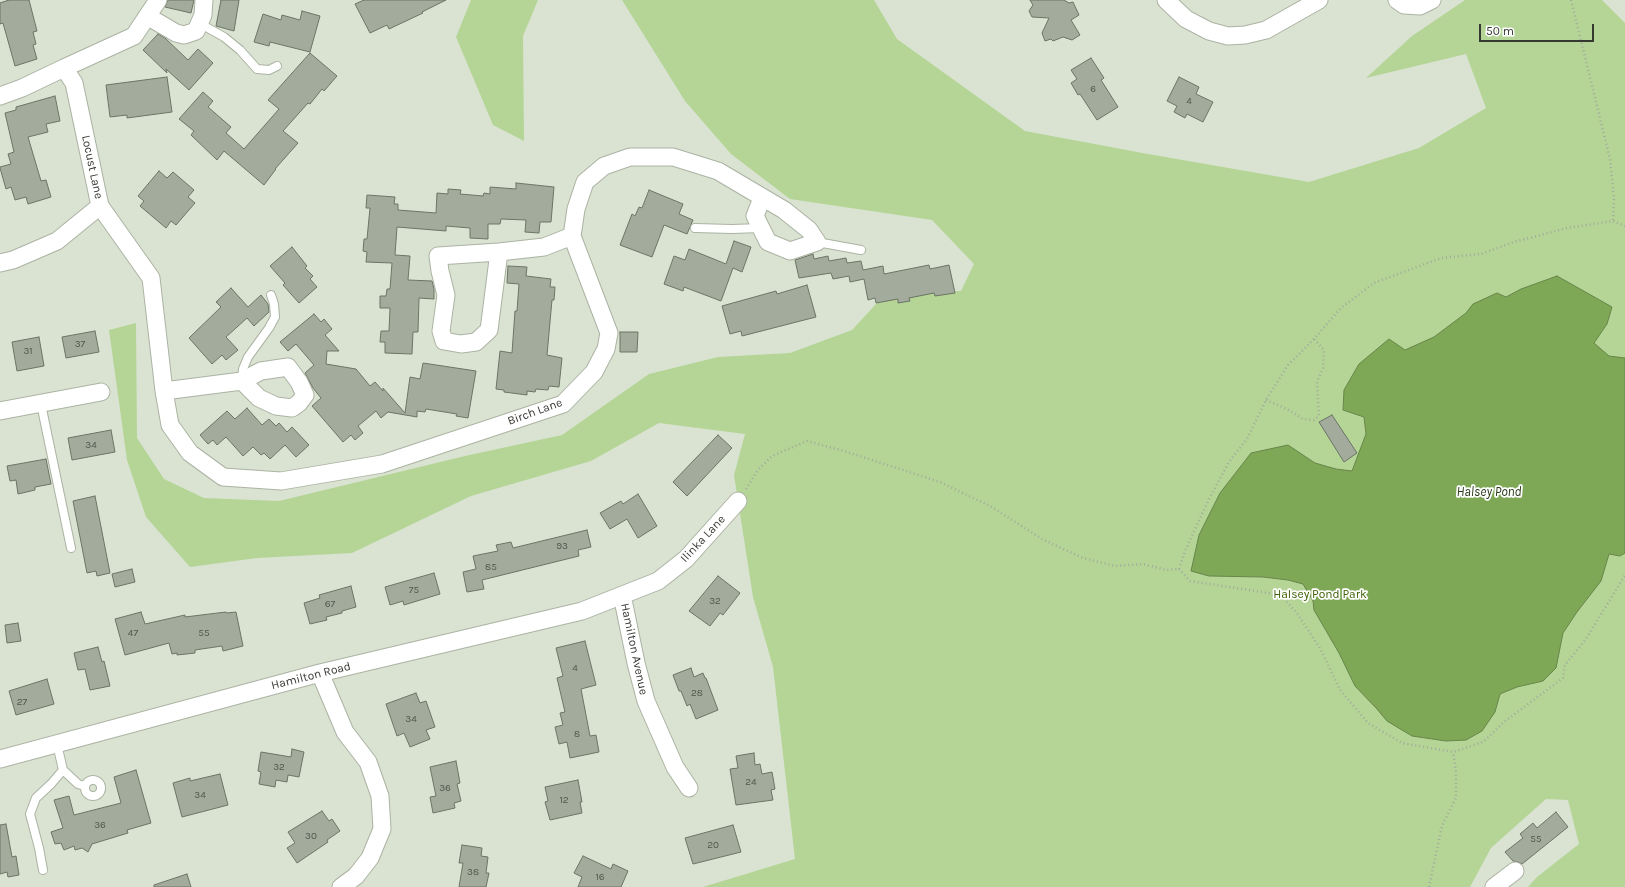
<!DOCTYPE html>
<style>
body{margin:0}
#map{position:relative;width:1625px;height:887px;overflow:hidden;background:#dae3d2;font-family:Karla,sans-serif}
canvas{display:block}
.scale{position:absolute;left:1479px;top:24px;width:115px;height:18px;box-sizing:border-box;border:2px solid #353932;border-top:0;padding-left:5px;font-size:12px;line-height:14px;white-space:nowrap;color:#353932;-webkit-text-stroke:3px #fff;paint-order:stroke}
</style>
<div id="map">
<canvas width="1625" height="887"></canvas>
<div class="scale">50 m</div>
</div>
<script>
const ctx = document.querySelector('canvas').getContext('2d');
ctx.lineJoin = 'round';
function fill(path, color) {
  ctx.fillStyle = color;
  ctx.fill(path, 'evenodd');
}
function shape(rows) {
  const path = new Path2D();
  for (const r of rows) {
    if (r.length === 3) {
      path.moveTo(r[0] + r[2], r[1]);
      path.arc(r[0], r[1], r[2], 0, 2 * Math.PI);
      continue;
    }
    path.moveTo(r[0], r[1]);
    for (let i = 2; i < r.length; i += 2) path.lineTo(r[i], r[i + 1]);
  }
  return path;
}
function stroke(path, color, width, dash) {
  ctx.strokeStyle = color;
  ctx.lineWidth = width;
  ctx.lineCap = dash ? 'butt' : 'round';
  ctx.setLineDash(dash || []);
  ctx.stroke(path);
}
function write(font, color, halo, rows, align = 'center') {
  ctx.font = font + ' Karla,sans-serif';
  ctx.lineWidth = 3.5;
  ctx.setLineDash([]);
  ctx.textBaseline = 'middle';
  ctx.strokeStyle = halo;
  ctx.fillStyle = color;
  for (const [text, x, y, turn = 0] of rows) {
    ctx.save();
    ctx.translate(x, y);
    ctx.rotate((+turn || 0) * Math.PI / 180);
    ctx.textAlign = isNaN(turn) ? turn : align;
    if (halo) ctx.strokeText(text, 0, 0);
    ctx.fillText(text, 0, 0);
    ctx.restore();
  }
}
fill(shape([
 [471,0,538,0,523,36,524,141,493,125,456,37],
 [622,0,874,0,897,39,1025,131,1148,154,1309,182,1419,148,1486,108,1466,54,1366,78,1412,36,1465,0,1602,0,1625,23,1625,887,1528,887,1537,877,1579,844,1568,800,1546,799,1491,848,1470,887,703,887,795,859,773,667,753,597,734,475,745,434,659,423,591,461,471,496,352,553,257,558,190,567,146,517,127,460,109,330,136,323,137,438,164,479,204,498,279,501,465,456,562,435,649,374,718,357,790,353,852,330,887,292,961,291,974,264,932,220,790,199,731,154,685,101]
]), '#b4d596');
const water = shape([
 [1557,276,1612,307,1607,324,1594,343,1609,356,1625,358,1625,553,1620,556,1609,554,1601,581,1577,612,1563,633,1556,668,1543,681,1517,687,1500,694,1495,712,1482,731,1466,740,1446,741,1412,736,1387,721,1377,709,1355,686,1339,653,1314,610,1313,601,1303,584,1288,580,1263,577,1209,576,1191,571,1199,535,1220,493,1251,453,1288,445,1315,463,1336,469,1352,471,1366,434,1364,417,1343,410,1344,390,1359,364,1389,339,1405,350,1434,337,1466,313,1473,304,1497,293,1506,297,1521,289,1557,276]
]);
fill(water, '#7ea756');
stroke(water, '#68864b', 1);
const building = shape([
 [9,0,29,0,37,31,33,32,36,44,33,45,37,59,15,66,3,23,0,24,0,3,9,0],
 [168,0,194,0,191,13,165,7,168,0],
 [221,0,239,0,234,31,216,26,221,0],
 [364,0,446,0,422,12,423,13,389,29,387,25,370,33,355,4,364,0],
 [1030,0,1064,0,1069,3,1073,2,1079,15,1071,20,1080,35,1072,40,1063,37,1053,41,1051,39,1045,41,1042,33,1049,18,1032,17,1029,11,1033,5,1030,0],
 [302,11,320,16,310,52,270,42,269,46,254,42,263,14,281,20,282,15,300,20,302,11],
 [158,34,165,38,188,60,198,49,213,63,189,90,166,69,167,73,143,50,158,34],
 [310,53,337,76,324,91,322,89,310,104,308,103,283,131,298,143,275,169,276,169,264,185,224,151,217,160,191,135,194,131,179,119,203,92,213,101,208,107,231,127,226,133,244,149,279,109,268,100,310,53],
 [1091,58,1104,78,1101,80,1118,107,1097,120,1080,94,1078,95,1071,83,1077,79,1071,70,1091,58],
 [167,77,172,112,127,118,127,115,110,117,106,85,167,77],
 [1179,77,1199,87,1196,94,1213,102,1203,122,1187,114,1185,118,1174,112,1177,106,1167,101,1179,77],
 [55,96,60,121,46,124,48,132,28,137,41,181,46,180,51,197,28,204,26,197,15,200,11,187,6,189,0,168,0,167,11,164,8,154,14,152,5,113,16,110,16,107,55,96],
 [159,171,167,178,173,172,194,190,188,197,195,203,176,225,171,221,166,228,140,206,144,201,138,196,159,171],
 [516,183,554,187,551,222,540,222,539,233,525,232,526,220,501,219,500,224,488,224,488,239,470,238,470,228,446,226,446,231,397,227,395,255,410,256,408,280,432,281,434,289,434,299,419,298,418,332,413,332,412,354,385,353,385,342,380,342,381,331,389,331,390,308,380,308,380,296,386,296,387,289,390,289,392,263,366,262,367,252,363,251,364,239,367,239,370,208,366,208,367,195,395,197,394,204,398,204,398,210,436,213,437,193,448,194,448,189,461,190,460,194,483,196,484,193,490,194,490,187,516,189,516,183],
 [649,190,683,204,679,214,693,220,687,234,664,225,652,257,620,245,632,214,635,216,639,207,642,208,649,190],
 [734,241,751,247,742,272,733,268,721,301,684,287,683,291,664,284,674,256,685,260,689,249,726,264,734,241],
 [292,247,307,266,305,268,313,276,310,279,317,287,299,303,283,285,285,283,270,266,292,247],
 [813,254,814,259,828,256,829,261,846,258,847,263,861,261,863,270,883,266,884,274,929,265,930,269,949,265,955,293,935,296,934,293,909,298,910,301,898,303,898,299,876,303,875,298,868,300,864,279,850,282,849,276,833,279,831,273,799,278,795,260,813,254],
 [508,266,527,267,526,276,551,279,550,287,555,287,554,300,552,300,547,355,562,358,559,387,549,386,548,390,536,389,535,392,527,391,527,395,504,392,504,390,496,389,500,351,512,353,515,311,517,311,519,284,507,283,508,266],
 [807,285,816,317,742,336,741,331,730,334,722,306,776,291,777,294,807,285],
 [231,288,248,307,261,295,268,304,269,312,254,326,247,318,226,337,238,350,226,360,222,355,212,364,189,338,221,307,216,302,231,288],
 [314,314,321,322,324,319,332,329,325,335,339,351,327,351,326,364,356,369,370,386,375,382,383,391,383,388,405,413,410,377,420,379,423,363,476,371,468,418,456,416,457,414,426,409,425,412,417,411,417,417,388,412,381,418,376,411,358,426,363,433,355,440,351,435,343,442,312,406,321,398,313,388,305,373,314,365,296,344,288,351,280,342,314,314],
 [95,331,99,352,66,358,62,337,95,331],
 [620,332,638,332,637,352,620,352,620,332],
 [39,337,44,366,17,371,12,342,39,337],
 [247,408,262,425,269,419,276,426,279,423,287,432,292,427,309,445,296,457,285,445,270,459,264,453,261,455,253,447,243,456,226,437,217,445,213,440,208,444,200,435,227,411,235,419,247,408],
 [1332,415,1357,453,1344,462,1319,422,1332,415],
 [111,430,115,452,72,460,68,438,111,430],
 [718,435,732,448,687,496,673,482,718,435],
 [46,459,51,484,35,487,35,490,18,494,16,480,10,481,7,466,46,459],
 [638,494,657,526,638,538,627,519,610,529,600,513,621,501,623,504,638,494],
 [95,496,110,573,97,576,96,571,87,573,73,501,95,496],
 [587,530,591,547,578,550,579,556,482,580,484,589,467,592,463,572,476,569,473,556,498,551,496,545,511,542,513,548,587,530],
 [132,569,135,582,115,587,112,574,132,569],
 [434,573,440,594,404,605,403,601,390,605,385,587,434,573],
 [718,576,740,593,723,615,720,613,710,626,689,611,718,576],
 [351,586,356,607,342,611,342,613,326,617,327,620,310,624,304,603,320,598,319,595,351,586],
 [141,612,145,624,185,615,185,617,226,612,227,613,236,612,243,646,223,651,222,646,195,650,195,653,177,655,177,653,172,654,169,643,125,655,115,619,141,612],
 [18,623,21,641,7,643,5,625,18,623],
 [585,641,596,685,581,689,590,736,596,735,599,752,570,758,567,742,559,744,555,727,563,725,560,713,565,712,557,678,563,676,556,648,585,641],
 [98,647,102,662,104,661,110,686,90,690,85,669,78,670,74,653,98,647],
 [691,668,694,677,703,673,705,678,706,678,718,710,696,719,690,704,687,706,681,691,679,691,673,675,691,668],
 [47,679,54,704,16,715,9,691,47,679],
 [416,693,420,703,426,701,435,727,426,730,430,739,410,747,404,733,397,736,386,704,416,693],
 [292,749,304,752,299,777,288,775,287,782,276,780,275,787,259,784,261,772,258,771,261,752,291,757,292,749],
 [754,753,755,765,760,764,762,774,772,772,775,789,771,790,773,800,736,805,730,769,738,768,736,756,754,753],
 [456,761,460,783,457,784,461,801,454,803,455,808,433,813,430,797,436,796,430,767,456,761],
 [136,770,151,823,127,830,128,833,92,844,88,852,82,848,75,850,74,846,64,850,61,843,55,844,51,832,63,828,54,800,69,796,74,815,121,803,114,777,136,770],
 [220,774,228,805,182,817,173,783,190,778,190,781,220,774],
 [578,780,582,802,580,802,582,813,550,820,545,802,548,801,545,787,578,780],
 [322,811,329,821,332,819,340,831,327,840,328,842,297,863,287,848,295,843,288,832,322,811],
 [1556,812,1568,827,1522,864,1518,862,1513,861,1505,852,1523,838,1520,834,1533,823,1537,828,1556,812],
 [6,824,12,857,16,856,19,875,8,877,7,872,0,874,0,825,6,824],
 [733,825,741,852,693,864,685,838,733,825],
 [462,845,482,848,481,856,488,857,486,873,489,873,486,887,459,887,463,863,459,863,462,845],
 [583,856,611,869,613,864,628,871,621,887,578,887,582,877,574,873,583,856],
 [187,874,191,887,154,887,154,885,187,874]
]);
fill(building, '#a3ac9c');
stroke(building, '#6c7465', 1);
const service = shape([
 [199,23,224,37,240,50,257,69,269,70,277,66],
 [695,228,732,229,761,228],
 [817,242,861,250],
 [242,381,243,369,248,357,269,328,275,317,274,304,271,295],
 [41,404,71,548],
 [63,770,78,784,85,786],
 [93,788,8],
 [43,870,39,848,30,814,36,798,51,784,63,770,57,744]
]);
const minor = shape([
 [158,0,134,36,64,68,74,83,100,206,151,278,164,391,170,425,190,453,223,477,281,481,382,464,563,404,594,372,606,349,609,333,572,236,576,209,585,182,604,166,630,157,673,157,718,171,784,210,809,230,817,242,790,251,768,242,755,216,762,198],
 [1166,0,1186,19,1209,31,1228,36,1245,35,1266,30,1319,0],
 [1397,0,1404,5,1420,6,1432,0],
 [147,16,176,33,184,35,196,31,203,15,204,0],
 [0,96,22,88,64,68],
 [499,252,489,330,476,342,461,344,444,341,441,331,446,295,440,271,438,256,499,252],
 [499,252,544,247,572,236],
 [0,263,13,260,57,241,100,206],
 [164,391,242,381,261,371,288,367,299,382,305,395,299,403,292,408,276,406,259,398,242,381],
 [0,411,101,392],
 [622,595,636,663,646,701,675,767,689,788],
 [320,673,345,732,368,762,380,796,382,829,370,858,356,876,341,887],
 [0,759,320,673,582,611,658,581,686,559,738,501],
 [1494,887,1515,871]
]);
stroke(service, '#abb3a3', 10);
stroke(minor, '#abb3a3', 19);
stroke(shape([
 [1571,0,1610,159,1614,199,1613,221],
 [1266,400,1287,409,1303,419,1314,420,1319,416,1317,382,1323,368,1324,350,1314,339],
 [746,489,758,470,772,456,807,441,844,451,940,482,990,506,1042,539,1083,558,1115,566,1143,564,1166,570,1179,569],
 [1179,569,1185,551,1209,499,1229,462,1247,439,1266,400,1288,365,1314,339,1341,308,1374,283,1441,258,1481,254,1514,242,1567,228,1613,221,1625,226],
 [1179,569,1190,581,1268,593,1284,599,1297,613,1321,650,1340,690,1368,723,1402,743,1453,752,1483,742,1504,722,1563,678,1565,665,1586,639,1625,575],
 [1429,887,1442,826,1456,798,1456,772,1453,752]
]), '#a3aa9c', 2.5, [1, 3]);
stroke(service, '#fff', 8);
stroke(minor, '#fff', 17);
write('10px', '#50564c', null, [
 ["6",1093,89],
 ["4",1189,101],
 ["37",80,344],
 ["31",28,351],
 ["34",91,445],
 ["93",562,546],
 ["85",491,567],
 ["75",414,590],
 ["32",715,601],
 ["67",330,604],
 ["47",133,633],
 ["55",204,633],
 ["4",575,668],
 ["28",697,693],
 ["27",22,702],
 ["34",411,719],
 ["8",577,734],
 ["32",279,767],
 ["24",751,782],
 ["36",445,788],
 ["34",200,795],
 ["12",564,800],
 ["36",100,825],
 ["30",311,836],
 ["55",1536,839],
 ["20",713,845],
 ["38",473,872],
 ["16",600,877]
]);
write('12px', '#353932', '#fff', [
 ["Locust Lane",92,167,78],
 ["Birch Lane",535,412,-20],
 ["Ilinka Lane",703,539,-47],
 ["Hamilton Avenue",634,649,78],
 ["Hamilton Road",311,676,-14]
]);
write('12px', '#3a5e02', '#fff', [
 ["Halsey Pond Park",1320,595]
]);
write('italic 13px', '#263614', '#fff', [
 ["Halsey Pond",1489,492]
]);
</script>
